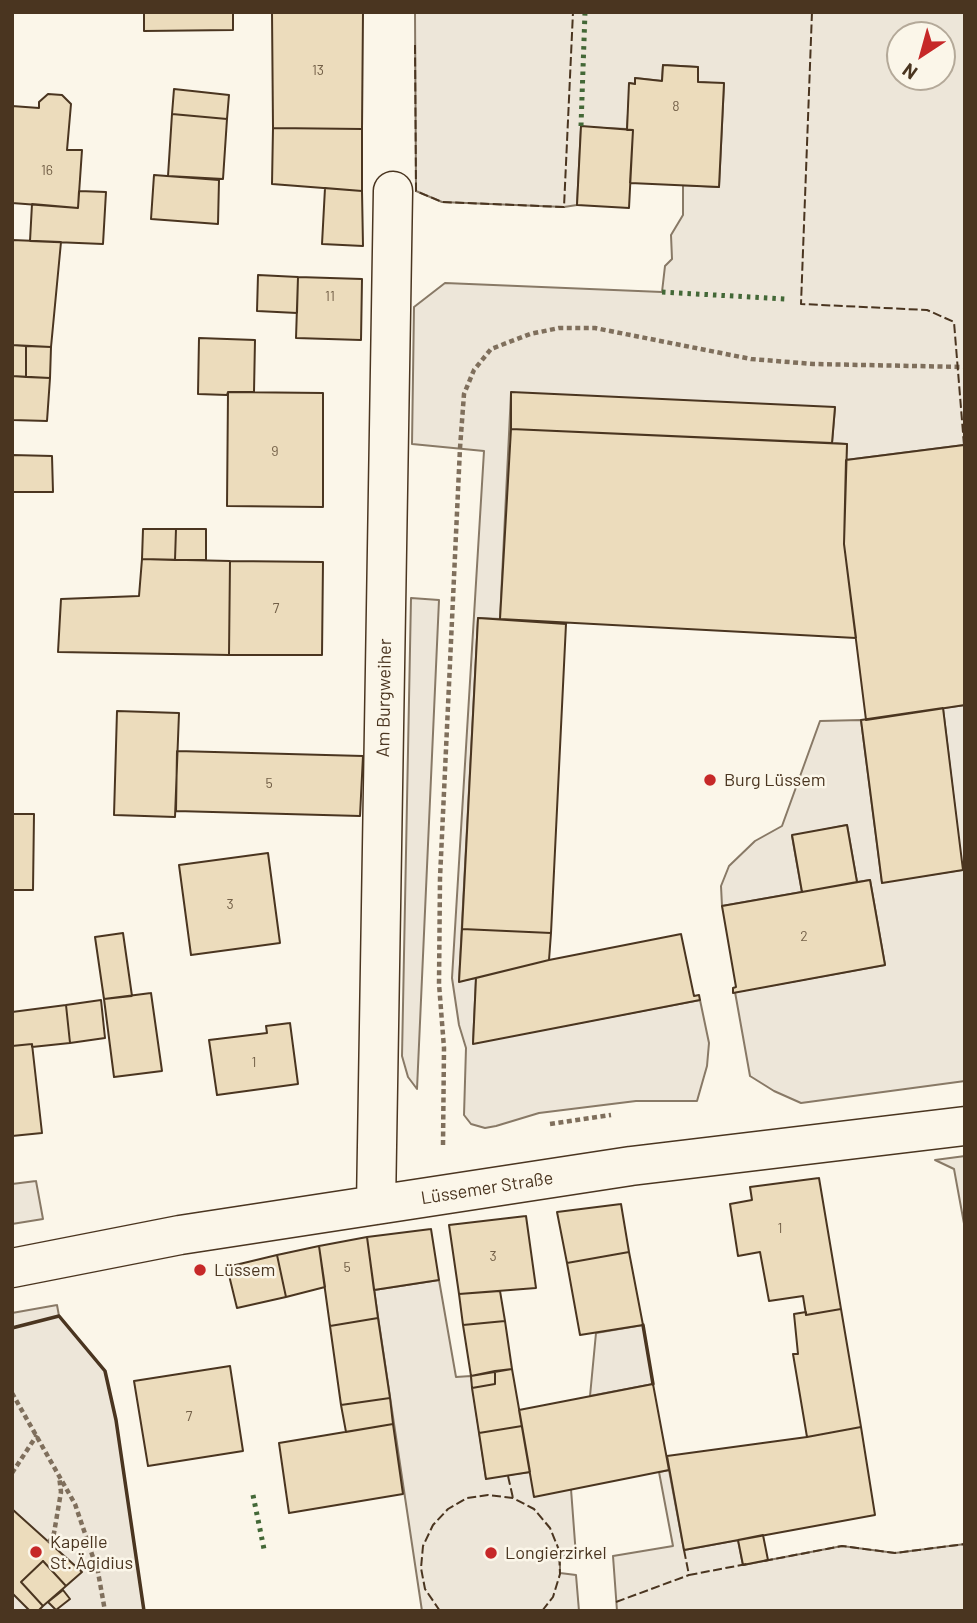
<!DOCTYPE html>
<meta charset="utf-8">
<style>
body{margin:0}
#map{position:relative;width:977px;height:1623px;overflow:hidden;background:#fbf6e9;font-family:Barlow,sans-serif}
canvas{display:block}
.frame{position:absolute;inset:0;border:14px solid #4a3520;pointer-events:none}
.north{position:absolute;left:886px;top:21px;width:70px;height:70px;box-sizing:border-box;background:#fbf6e9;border:2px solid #b4a999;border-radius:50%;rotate:216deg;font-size:19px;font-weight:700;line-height:28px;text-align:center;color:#4a3520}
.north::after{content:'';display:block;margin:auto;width:24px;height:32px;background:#c62828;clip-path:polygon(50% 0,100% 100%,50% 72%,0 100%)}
</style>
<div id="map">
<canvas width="977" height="1623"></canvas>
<div class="frame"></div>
<div class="north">N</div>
</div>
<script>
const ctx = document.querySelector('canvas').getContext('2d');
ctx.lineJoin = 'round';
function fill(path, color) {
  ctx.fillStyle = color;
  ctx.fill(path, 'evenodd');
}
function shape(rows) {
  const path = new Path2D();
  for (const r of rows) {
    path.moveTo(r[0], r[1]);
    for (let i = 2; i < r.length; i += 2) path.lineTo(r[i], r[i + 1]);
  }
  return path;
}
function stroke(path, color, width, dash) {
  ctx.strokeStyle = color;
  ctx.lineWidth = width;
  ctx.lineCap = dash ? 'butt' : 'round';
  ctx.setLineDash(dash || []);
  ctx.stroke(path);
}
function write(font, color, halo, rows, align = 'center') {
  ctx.font = font + ' Barlow,sans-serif';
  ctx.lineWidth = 5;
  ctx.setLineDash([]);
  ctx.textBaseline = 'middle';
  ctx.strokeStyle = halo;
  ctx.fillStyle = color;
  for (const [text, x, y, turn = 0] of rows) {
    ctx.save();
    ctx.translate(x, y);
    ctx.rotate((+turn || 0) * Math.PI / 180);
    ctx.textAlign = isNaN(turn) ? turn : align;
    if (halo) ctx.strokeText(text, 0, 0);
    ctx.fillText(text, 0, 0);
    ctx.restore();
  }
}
const green = shape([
 [415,12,965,12,965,450,964,445,846,460,847,444,832,443,835,408,511,393,500,619,478,618,459,981,476,978,473,1043,700,1000,709,1043,707,1066,697,1101,636,1101,539,1113,496,1126,485,1128,471,1124,464,1115,466,1048,459,1025,452,978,484,451,412,444,414,307,445,283,662,292,665,266,672,259,671,235,683,215,683,185,719,187,724,84,698,82,698,67,663,65,662,81,635,78,635,84,630,83,627,129,581,127,577,205,564,207,442,202,416,191,415,12],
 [900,35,942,35,942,77,900,77,900,35],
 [411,598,439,600,417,1089,408,1077,402,1056,411,598],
 [965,705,965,1081,801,1103,774,1091,750,1076,735,992,885,965,870,880,857,882,847,825,792,836,802,892,722,906,721,886,729,866,755,841,782,826,820,721,861,720,882,882,962,870,943,708,965,705],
 [965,1156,965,1229,954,1169,935,1160,965,1156],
 [36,1181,43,1219,12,1224,12,1184,36,1181],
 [439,1280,456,1377,471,1376,486,1478,530,1472,571,1489,576,1556,560,1556,560,1573,576,1575,579,1611,422,1611,374,1290,439,1280],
 [57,1305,59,1316,105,1371,116,1420,144,1611,12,1611,12,1313,57,1305],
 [643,1325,653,1384,590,1396,596,1333,643,1325],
 [669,1470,684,1550,738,1540,743,1565,842,1546,895,1553,965,1544,965,1611,617,1611,613,1556,673,1546,659,1472,669,1470]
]);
fill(green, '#ede6d9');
stroke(green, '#887966', 2);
const building = shape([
 [144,12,233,12,233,30,144,31,144,12],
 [272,12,363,12,362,129,273,128,272,12],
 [663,65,698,67,698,82,724,83,719,187,630,183,633,130,627,130,629,83,635,84,635,78,662,81,663,65],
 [174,89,229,95,227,119,172,114,174,89],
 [48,94,62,95,71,104,67,150,82,150,78,208,12,203,12,106,39,108,39,102,48,94],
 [172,114,227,119,223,179,168,176,172,114],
 [581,126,633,130,629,208,577,205,581,126],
 [273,128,362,129,362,191,272,184,273,128],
 [154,175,219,180,218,224,151,219,154,175],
 [325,188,362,191,363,246,322,244,325,188],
 [79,191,106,192,103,244,30,241,32,204,78,208,79,191],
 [12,240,61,242,51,347,12,345,12,240],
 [258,275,298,277,297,313,257,311,258,275],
 [298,277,362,279,361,340,296,338,298,277],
 [199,338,255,340,254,392,228,392,227,395,198,394,199,338],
 [12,345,26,346,26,377,12,376,12,345],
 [26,346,51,347,50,378,26,377,26,346],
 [12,376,50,378,47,421,12,420,12,376],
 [228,392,323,393,323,507,227,506,228,392],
 [511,392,835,407,832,443,511,429,511,392],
 [511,429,847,444,844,544,856,638,500,619,511,429],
 [964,445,965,705,866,720,844,544,846,460,964,445],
 [12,455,52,456,53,492,12,492,12,455],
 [143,529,176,529,175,560,142,559,143,529],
 [176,529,206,529,206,560,175,560,176,529],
 [142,559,230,561,229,655,58,652,61,599,139,596,142,559],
 [230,561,323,562,322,655,229,655,230,561],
 [478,618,566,624,551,933,462,929,478,618],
 [943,708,963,870,882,883,861,720,943,708],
 [117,711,179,713,175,817,114,815,117,711],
 [177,751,363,756,360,816,176,811,177,751],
 [12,814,34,814,33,890,12,890,12,814],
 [847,825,857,882,802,892,792,835,847,825],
 [268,853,280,943,191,955,179,865,268,853],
 [870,880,885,965,733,993,733,988,736,987,722,906,870,880],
 [462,929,551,933,549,960,459,982,462,929],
 [123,933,132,996,104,999,95,937,123,933],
 [681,934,694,996,699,995,700,1000,473,1044,476,978,549,960,681,934],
 [151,993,162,1071,114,1077,104,999,151,993],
 [101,1000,105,1038,70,1043,66,1005,101,1000],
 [66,1005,70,1043,32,1047,32,1044,12,1046,12,1012,66,1005],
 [290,1023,298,1084,217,1095,209,1040,267,1033,266,1026,290,1023],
 [32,1044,42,1133,12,1136,12,1046,32,1044],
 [819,1178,841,1309,806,1315,803,1296,769,1301,760,1252,738,1256,730,1204,752,1200,750,1187,819,1178],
 [621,1204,629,1252,567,1263,557,1212,621,1204],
 [526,1216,536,1288,459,1294,449,1225,526,1216],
 [431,1229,439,1280,374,1290,367,1237,431,1229],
 [367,1237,378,1318,330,1326,319,1246,367,1237],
 [319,1246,325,1287,286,1297,277,1255,319,1246],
 [629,1252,643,1325,580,1335,567,1263,629,1252],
 [277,1255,286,1297,237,1308,227,1267,277,1255],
 [500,1291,505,1321,463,1325,459,1294,500,1291],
 [841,1309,861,1427,807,1437,793,1354,798,1354,794,1314,806,1312,806,1315,841,1309],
 [378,1318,390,1398,341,1405,330,1326,378,1318],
 [505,1321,512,1369,471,1376,463,1325,505,1321],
 [230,1366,243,1451,148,1466,134,1381,230,1366],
 [512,1369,522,1426,479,1433,472,1388,495,1384,495,1371,512,1369],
 [495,1371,495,1384,472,1388,471,1376,495,1371],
 [653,1384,669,1470,534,1497,519,1410,653,1384],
 [390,1398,393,1424,346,1432,341,1405,390,1398],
 [393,1424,403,1494,289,1513,279,1443,393,1424],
 [522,1426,530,1472,486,1479,479,1433,522,1426],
 [861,1427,875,1515,684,1550,667,1456,807,1437,861,1427],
 [12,1509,82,1572,66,1586,43,1561,21,1582,43,1606,38,1611,30,1611,12,1593,12,1509],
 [763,1535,768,1560,743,1565,738,1540,763,1535],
 [43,1561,66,1586,43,1606,21,1582,43,1561],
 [63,1590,70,1599,56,1610,48,1602,63,1590]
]);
fill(building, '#ecdcbc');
stroke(building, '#4a3520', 2);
const minor = shape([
 [376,1205,393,191],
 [12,1268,180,1235,631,1166,965,1126]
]);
stroke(minor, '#4a3520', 41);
stroke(shape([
 [550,1124,611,1115],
 [443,1145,444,1048,439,984,440,878,460,448,464,394,474,370,491,349,530,334,559,328,595,328,751,359,813,364,965,367],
 [12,1393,75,1504,98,1572,105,1611],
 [12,1473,37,1435],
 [49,1543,54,1533,61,1492,59,1476]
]), '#7f6f5c', 4.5, [5, 3.5]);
stroke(minor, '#fbf6e9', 38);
stroke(shape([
 [581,126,585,12],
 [662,292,785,299],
 [253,1495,264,1549]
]), '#436837', 5, [3.5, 5]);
stroke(shape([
 [812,12,801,304,927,310,954,322,964,445],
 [415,45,416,191,442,202,564,207,573,12],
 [508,1476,513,1498],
 [684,1550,689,1575,747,1564],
 [764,1561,842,1546,895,1553,965,1544],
 [616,1602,689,1575],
 [440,1611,425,1589,421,1568,423,1546,433,1525,448,1509,467,1498,488,1495,513,1498,534,1509,550,1528,559,1550,560,1574,553,1597,542,1611]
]), '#4a3520', 2, [9, 3.5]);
stroke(shape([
 [643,1325,653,1384],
 [12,1328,59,1316,105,1371,116,1420,144,1611]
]), '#4a3520', 3.5);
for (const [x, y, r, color] of [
 [710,780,7,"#c62828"],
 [200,1270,7,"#c62828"],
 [36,1552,7,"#c62828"],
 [491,1553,7,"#c62828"]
]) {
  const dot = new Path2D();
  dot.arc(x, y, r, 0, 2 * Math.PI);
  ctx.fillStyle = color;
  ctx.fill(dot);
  stroke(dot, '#fbf6e9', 2.5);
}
write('14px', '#725f47', null, [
 ["13",318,70],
 ["8",676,106],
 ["16",47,170],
 ["11",330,296],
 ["9",275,451],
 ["7",276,608],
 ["5",269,783],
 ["3",230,904],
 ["2",804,936],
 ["1",254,1062],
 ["1",780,1228],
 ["3",493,1256],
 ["5",347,1267],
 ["7",189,1416]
]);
write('18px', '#4a3520', '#fbf6e9', [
 ["Am Burgweiher",384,698,-89],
 ["Lüssemer Straße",487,1188,-9]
]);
write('18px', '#4a3520', '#fbf6e9', [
 ["Burg Lüssem",724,780],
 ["Lüssem",214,1270],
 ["Kapelle",50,1542],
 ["St. Ägidius",50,1563],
 ["Longierzirkel",505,1553]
], 'left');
</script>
